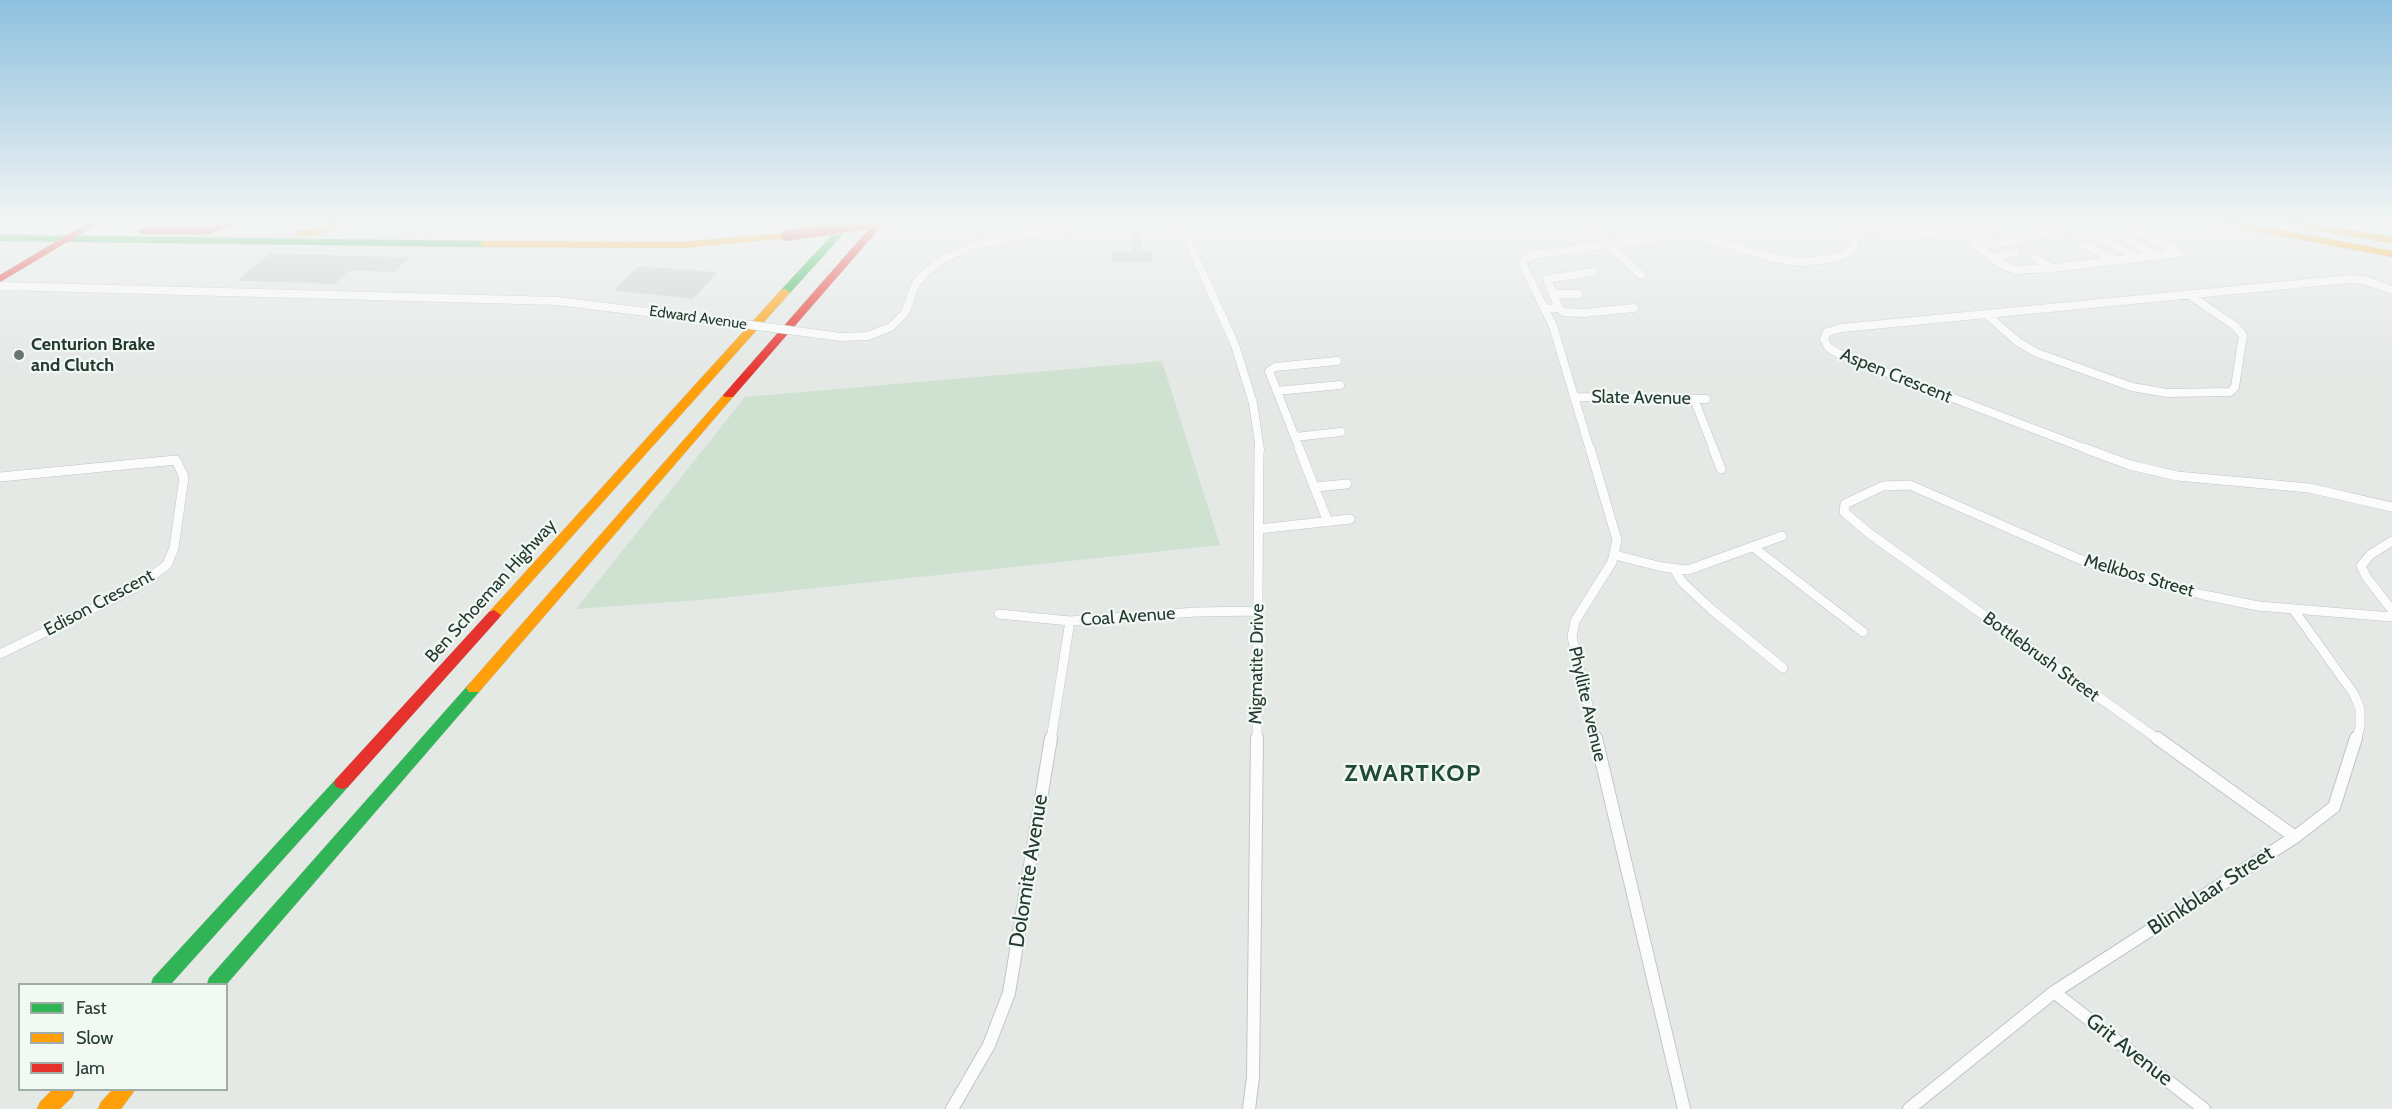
<!DOCTYPE html>
<style>
body{margin:0}
#map{position:relative;width:2392px;height:1109px;overflow:hidden;background:#e4e9e6;font-family:Cabin,sans-serif}
canvas{display:block}
.legend{position:absolute;left:18px;top:983px;width:210px;height:108px;box-sizing:border-box;background:#f2f8f4;border:2px solid #a0aca6;margin:0;padding:8px 10px;list-style:none;font-size:18px;color:#243a30}
.legend li{display:flex;align-items:center;gap:12px;height:30px}
.legend b{width:30px;border:2px solid #a0aca6}
</style>
<div id="map">
<canvas width="2392" height="1109"></canvas>
<ul class="legend">
<li><b style="height:8px;background:#30b455"></b>Fast</li>
<li><b style="height:8px;background:#ff9f0a"></b>Slow</li>
<li><b style="height:8px;background:#e5322d"></b>Jam</li>
</ul>
</div>
<script>
const ctx = document.querySelector('canvas').getContext('2d');
ctx.lineJoin = 'round';
function fill(path, color) {
  ctx.fillStyle = color;
  ctx.fill(path, 'evenodd');
}
function shape(rows) {
  const path = new Path2D();
  for (const r of rows) {
    path.moveTo(r[0], r[1]);
    for (let i = 2; i < r.length; i += 2) path.lineTo(r[i], r[i + 1]);
  }
  return path;
}
function stroke(path, color, width, dash) {
  ctx.strokeStyle = color;
  ctx.lineWidth = width;
  ctx.lineCap = dash ? 'butt' : 'round';
  ctx.setLineDash(dash || []);
  ctx.stroke(path);
}
function write(font, color, halo, rows, align = 'center') {
  ctx.font = font + ' Cabin,sans-serif';
  ctx.lineWidth = 4.5;
  ctx.setLineDash([]);
  ctx.textBaseline = 'middle';
  ctx.strokeStyle = halo;
  ctx.fillStyle = color;
  for (const [text, x, y, turn = 0] of rows) {
    ctx.save();
    ctx.translate(x, y);
    ctx.rotate((+turn || 0) * Math.PI / 180);
    ctx.textAlign = isNaN(turn) ? turn : align;
    if (halo) ctx.strokeText(text, 0, 0);
    ctx.fillText(text, 0, 0);
    ctx.restore();
  }
}
fill(shape([
 [1162,361,1220,545,712,599,576,609,745,397]
]), '#cfe1d1');
const building = shape([
 [1134,232,1139,232,1142,252,1152,252,1152,261,1112,262,1112,253,1133,252,1134,232],
 [270,254,408,258,394,271,348,270,335,283,239,280,270,254],
 [639,267,716,273,693,298,615,290,639,267]
]);
fill(building, '#cdd2cf');
stroke(building, '#cdd2cf', 1.5);
const streetFar2 = shape([
 [1174,222,1184,232],
 [1182,222,1184,232,1235,345,1253,403,1260,450],
 [1586,222,1641,275],
 [1901,222,1935,222],
 [1849,226,1966,237,2001,264,2015,270,2053,268,2180,253,2140,232],
 [1962,231,1994,245,2079,225,2078,222],
 [1972,235,2000,228],
 [2122,237,2157,255],
 [2103,240,2135,257],
 [2084,245,2115,260],
 [1993,258,2016,252],
 [2035,258,2053,268],
 [0,286,557,301,720,321],
 [1553,294,1579,294],
 [1559,308,1547,279,1593,272],
 [1545,309,1559,308,1563,312,1584,313,1634,308],
 [1986,314,2018,342,2037,353,2132,387,2167,393,2230,392,2235,387,2243,335,2235,326,2188,294],
 [841,337,868,336,891,327,905,313,916,283,924,274,940,261,973,245,1039,232,1122,222],
 [1277,391,1340,385],
 [1575,397,1706,399],
 [1694,399,1714,450],
 [1295,437,1341,432],
 [1300,450,1269,371,1275,367,1337,361],
 [1590,450,1553,326,1522,263,1525,259,1537,254,1680,235,1698,236,1777,259,1801,262,1822,260,1841,256,1852,250,1855,240,1852,232,1843,222],
 [2089,450,1841,355,1828,347,1824,339,1827,332,1842,328,2349,279,2364,280,2392,290]
]);
const streetFar1 = shape([
 [1299,448,1328,522],
 [1590,448,1617,540,1612,562,1575,621,1572,637,1596,740],
 [1713,448,1721,469],
 [2084,448,2130,465,2177,476,2309,488,2392,507],
 [0,477,176,460,184,477,174,548,167,565,135,588,0,654],
 [1315,487,1347,484],
 [1259,529,1350,519],
 [2392,541,2370,555,2361,566,2367,578,2392,610],
 [1753,547,1863,632],
 [1615,555,1662,567,1688,570,1782,536],
 [1675,570,1682,582,1711,609,1783,668],
 [2293,609,2354,694,2360,709,2360,727,2356,740],
 [999,614,1070,621,1196,612,1257,611],
 [1051,740,1070,621],
 [1257,740,1259,448],
 [2159,740,1870,534,1844,512,1845,504,1883,486,1910,485,2079,559,2118,572,2204,595,2258,606,2392,617]
]);
const street = shape([
 [1596,738,1684,1109],
 [2157,738,2295,837],
 [2054,992,2204,1109],
 [952,1109,989,1045,1009,993,1051,738],
 [1249,1109,1253,1077,1257,738],
 [1909,1109,2054,992,2295,837,2334,807,2356,738]
]);
const fast = shape([
 [844,222,854,222,789,294,781,294,781,290,844,222],
 [0,235,484,241,489,244,484,247,0,241,0,235],
 [474,682,479,684,482,688,479,692,226,985,207,984,209,978,469,684,474,682],
 [342,777,348,779,350,783,348,787,171,984,151,984,153,978,336,779,342,777]
]);
const slow = shape([
 [331,222,343,222,318,235,299,236,294,233,299,230,316,229,331,222],
 [2219,222,2238,222,2392,251,2392,257,2224,225,2219,222],
 [2284,222,2304,222,2392,237,2392,243,2289,225,2284,222],
 [785,233,790,236,788,238,681,248,484,247,479,244,484,241,681,242,785,233],
 [785,289,790,292,789,294,499,618,489,618,487,615,489,612,781,290,785,289],
 [729,392,733,393,735,395,733,397,479,692,469,692,466,688,469,684,725,393,729,392],
 [52,1090,75,1090,72,1097,60,1109,37,1109,40,1102,52,1090],
 [112,1090,135,1090,121,1109,98,1109,101,1102,112,1090]
]);
const jam = shape([
 [89,222,101,222,0,282,0,275,89,222],
 [225,222,239,222,209,234,142,234,137,231,142,228,208,228,225,222],
 [875,222,885,222,733,397,725,397,723,395,725,393,875,222],
 [494,610,501,615,499,618,348,787,342,789,336,787,334,783,336,779,489,612,494,610]
]);
stroke(streetFar2, '#c1c6c3', 9);
stroke(streetFar1, '#c1c6c3', 10);
stroke(street, '#c1c6c3', 14);
stroke(fast, '#c0c7c3', 1);
stroke(slow, '#c0c7c3', 1);
stroke(jam, '#c0c7c3', 1);
stroke(streetFar2, '#fbfcfb', 8);
stroke(streetFar1, '#fbfcfb', 9);
stroke(street, '#fbfcfb', 12);
fill(fast, '#30b455');
fill(slow, '#ff9f0a');
fill(jam, '#e5322d');
const streetBridge = shape([
 [720,321,841,337]
]);
const jamBridge = shape([
 [785,236,880,222]
]);
stroke(streetBridge, '#c1c6c3', 9, []);
stroke(jamBridge, '#c0c7c3', 12, []);
stroke(streetBridge, '#fbfcfb', 8);
stroke(jamBridge, '#e5322d', 10);
const sky = ctx.createLinearGradient(0, 0, 0, 377);
sky.addColorStop(0, '#8ec1df');
sky.addColorStop(0.59, '#f3f5f4');
sky.addColorStop(1, '#f3f5f400');
ctx.fillStyle = sky;
ctx.fillRect(0, 0, 2392, 377);
for (const [x, y, r, color] of [
 [19,355,6,"#677770"]
]) {
  const dot = new Path2D();
  dot.arc(x, y, r, 0, 2 * Math.PI);
  ctx.fillStyle = color;
  ctx.fill(dot);
  stroke(dot, '#f2f8f4', 2);
}
write('15px', '#243a30', '#f2f8f4', [
 ["Edward Avenue",698,318,8]
]);
write('bold 18px', '#243a30', '#f2f8f4', [
 ["Centurion Brake",31,345],
 ["and Clutch",31,366]
], 'left');
write('18px', '#243a30', '#f2f8f4', [
 ["Aspen Crescent",1896,376,22],
 ["Slate Avenue",1641,398,1],
 ["Melkbos Street",2139,576,16],
 ["Ben Schoeman Highway",491,591,-48],
 ["Edison Crescent",99,603,-28],
 ["Coal Avenue",1128,617,-4],
 ["Bottlebrush Street",2041,657,36],
 ["Migmatite Drive",1257,664,-89],
 ["Phyllite Avenue",1587,704,77]
]);
write('21px', '#243a30', '#f2f8f4', [
 ["Dolomite Avenue",1029,871,-81],
 ["Blinkblaar Street",2211,891,-33],
 ["Grit Avenue",2129,1050,38]
]);
ctx.letterSpacing = '1.5px';
write('bold 24px', '#214b39', '#f2f8f4', [
 ["ZWARTKOP",1413,774]
]);
ctx.letterSpacing = '0px';
</script>
